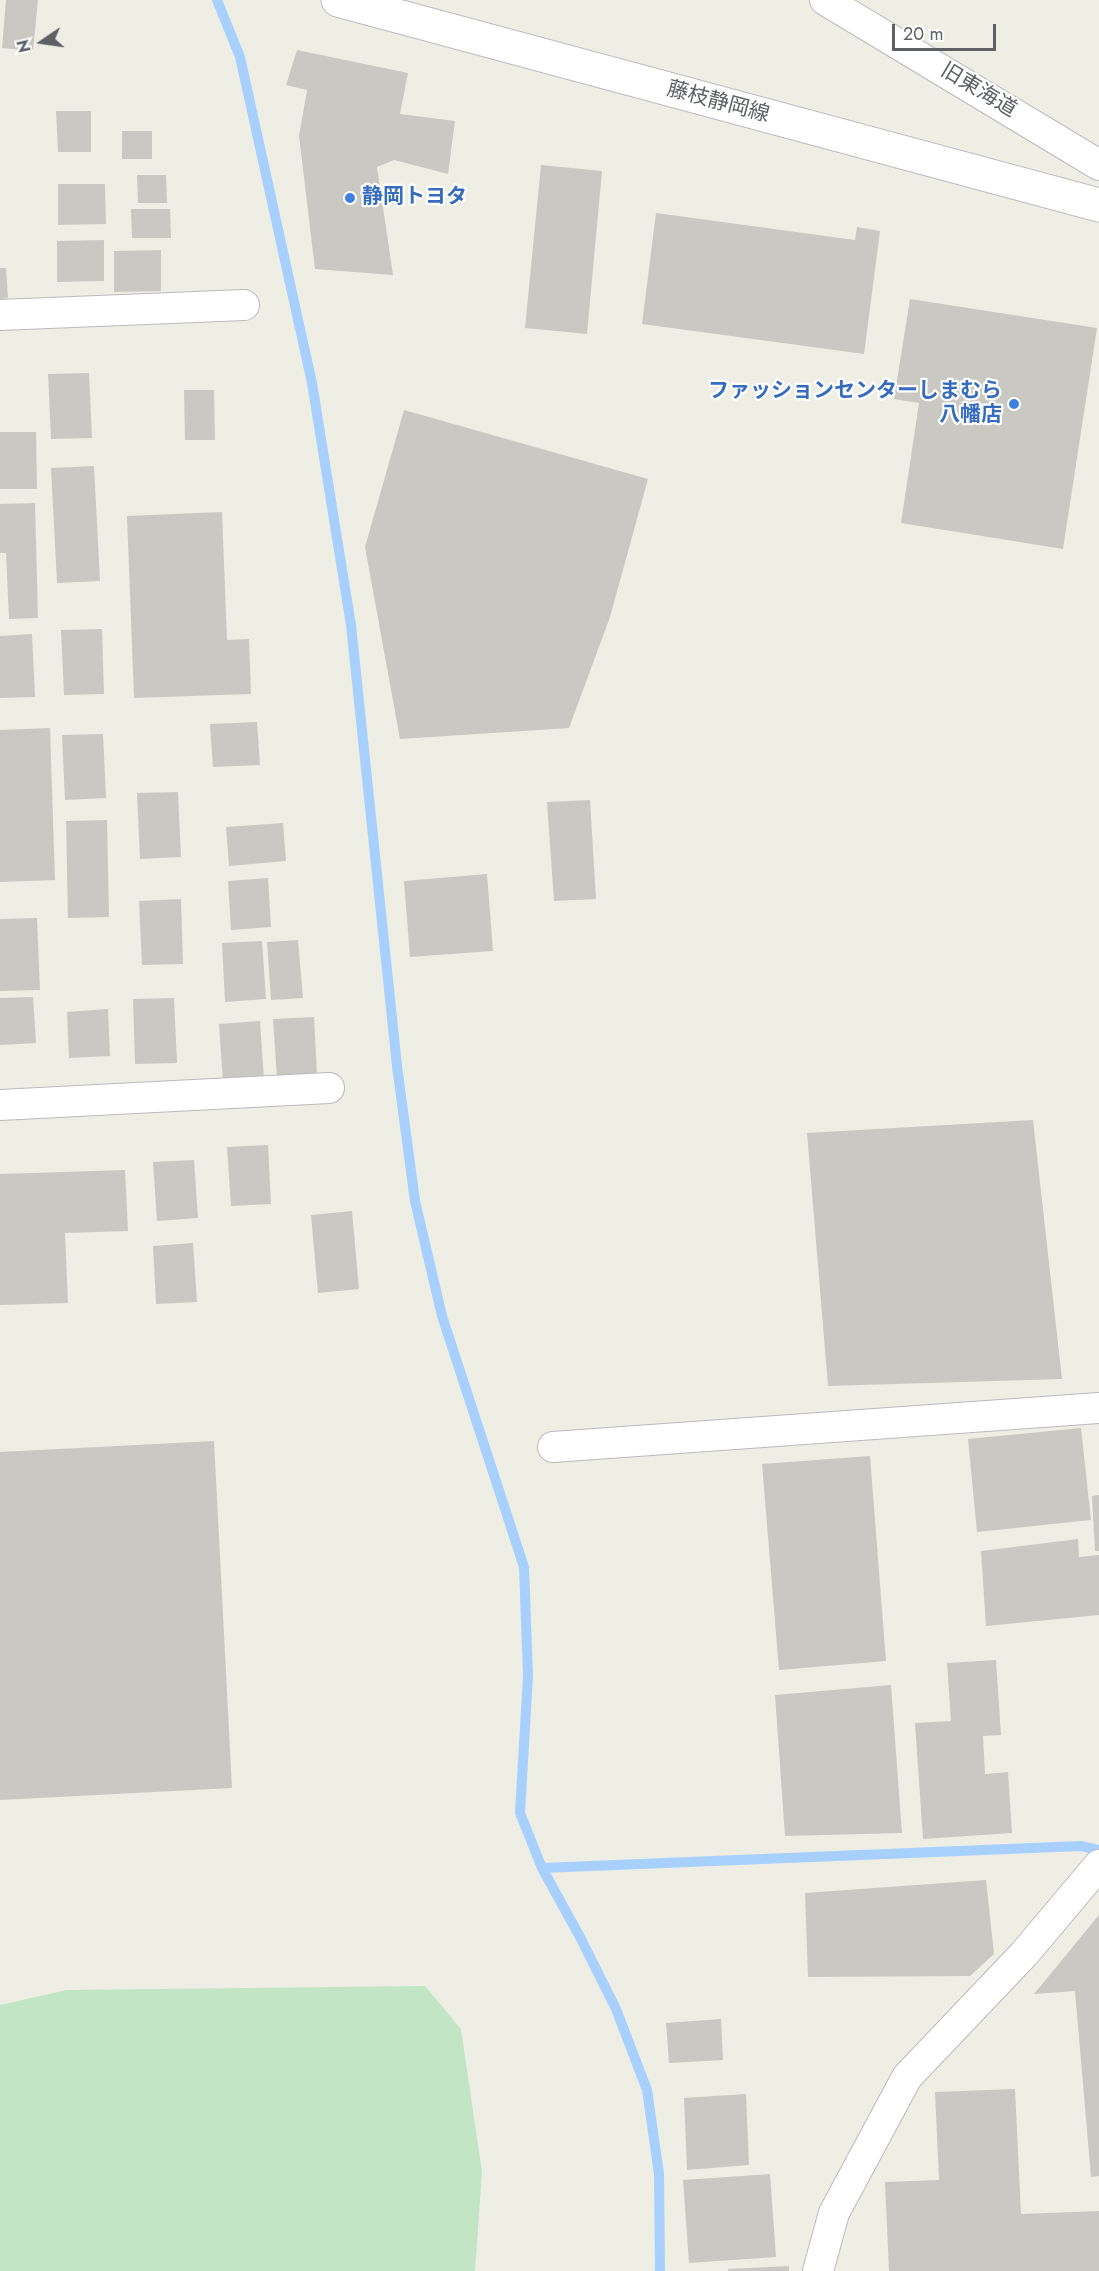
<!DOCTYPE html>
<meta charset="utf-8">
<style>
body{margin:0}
#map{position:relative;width:1099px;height:2271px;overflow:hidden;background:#efeee5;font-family:Jost,sans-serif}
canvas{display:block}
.north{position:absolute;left:12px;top:12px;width:60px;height:60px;-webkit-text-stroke:4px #fff;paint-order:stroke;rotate:257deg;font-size:16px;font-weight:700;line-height:24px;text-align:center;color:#5d6065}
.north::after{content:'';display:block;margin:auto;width:21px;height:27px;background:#5d6065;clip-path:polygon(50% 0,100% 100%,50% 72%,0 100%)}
.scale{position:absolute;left:892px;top:24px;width:104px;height:27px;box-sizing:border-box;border:3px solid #5d6065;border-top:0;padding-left:8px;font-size:18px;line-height:21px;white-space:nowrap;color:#5d6065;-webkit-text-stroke:4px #fff;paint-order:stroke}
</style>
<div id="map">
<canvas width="1099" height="2271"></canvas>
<div class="north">N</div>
<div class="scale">20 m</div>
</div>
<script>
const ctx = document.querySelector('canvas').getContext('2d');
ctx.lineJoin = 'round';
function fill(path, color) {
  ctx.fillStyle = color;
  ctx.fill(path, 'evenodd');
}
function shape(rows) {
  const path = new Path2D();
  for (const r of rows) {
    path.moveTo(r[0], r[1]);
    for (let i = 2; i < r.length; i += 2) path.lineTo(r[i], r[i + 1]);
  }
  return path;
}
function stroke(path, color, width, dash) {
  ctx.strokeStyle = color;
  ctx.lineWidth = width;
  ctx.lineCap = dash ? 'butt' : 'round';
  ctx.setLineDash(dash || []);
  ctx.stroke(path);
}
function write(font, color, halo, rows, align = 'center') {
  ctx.font = font + ' Jost,"Noto Sans JP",sans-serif';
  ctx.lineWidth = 4.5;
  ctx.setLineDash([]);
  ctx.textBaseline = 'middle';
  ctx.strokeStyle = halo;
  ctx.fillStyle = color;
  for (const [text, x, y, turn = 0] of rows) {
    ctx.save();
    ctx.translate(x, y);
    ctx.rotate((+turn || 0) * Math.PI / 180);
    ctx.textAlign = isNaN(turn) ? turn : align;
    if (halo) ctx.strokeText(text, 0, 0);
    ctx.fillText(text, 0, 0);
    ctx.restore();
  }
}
fill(shape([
 [425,1986,461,2029,482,2172,475,2271,0,2271,0,2005,67,1990]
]), '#c2e6c5');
stroke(shape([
 [217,0,240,57,312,383,351,625,397,1066,415,1201,442,1316,524,1567,528,1676,520,1813,542,1868,580,1937,616,2009,647,2090,659,2174,660,2271],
 [542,1868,1081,1846,1099,1850]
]), '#a7d0fe', 10);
fill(shape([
 [6,0,38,0,33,51,2,48],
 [297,50,408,73,400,114,455,121,448,174,394,160,377,167,393,275,315,269,299,136,307,90,286,85],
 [56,111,91,111,91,152,58,152],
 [122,131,152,131,152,159,122,159],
 [541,165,602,171,587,334,525,328],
 [137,175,166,175,167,203,138,203],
 [58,184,105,184,106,224,58,225],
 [131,209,170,209,171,238,132,238],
 [656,213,855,240,857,227,880,231,864,354,642,324],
 [104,240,104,281,57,282,57,241],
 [161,250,161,291,114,292,114,251],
 [0,268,6,268,8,298,0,299],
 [910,299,1097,328,1063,549,901,523,919,403,894,399],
 [89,373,92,438,51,439,48,374],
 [184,390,214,390,215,440,185,440],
 [404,410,648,479,610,617,569,728,400,739,365,547],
 [0,432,36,432,37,489,0,489],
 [94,466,100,581,57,583,51,468],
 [35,503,38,618,9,619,6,553,0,553,0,504],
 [222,512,227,640,249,639,251,694,134,698,127,516],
 [102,629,104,694,64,695,61,630],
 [32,634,35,697,0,698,0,636],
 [257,722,260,765,213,767,210,724],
 [50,728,55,880,0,882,0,730],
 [103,734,106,798,65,800,62,735],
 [178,792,181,857,140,859,137,793],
 [590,800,596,899,554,901,547,802],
 [107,820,109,917,68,918,66,821],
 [283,823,286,861,229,866,226,827],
 [487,874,493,951,410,957,404,881],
 [268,878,271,927,231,930,228,881],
 [181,899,183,964,142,965,139,901],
 [37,918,40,990,0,991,0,919],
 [298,940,303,998,271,1000,267,942],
 [262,941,266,999,225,1002,222,943],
 [33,997,36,1043,0,1045,0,998],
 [174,998,177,1063,135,1064,133,999],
 [108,1009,110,1056,69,1058,67,1012],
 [314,1017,317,1075,277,1078,273,1019],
 [260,1021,264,1080,223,1082,219,1024],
 [1033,1120,1062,1379,828,1386,807,1133],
 [268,1145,271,1204,231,1206,227,1147],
 [194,1160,198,1218,157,1221,153,1162],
 [125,1170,128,1231,65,1233,68,1303,0,1305,0,1174],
 [352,1211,359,1289,318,1293,311,1215],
 [193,1243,197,1302,156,1304,153,1246],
 [1081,1428,1091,1520,977,1532,968,1439],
 [214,1441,232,1788,0,1800,0,1452],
 [870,1456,886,1661,779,1670,762,1464],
 [1099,1495,1099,1551,1095,1551,1092,1496],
 [1078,1539,1079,1557,1099,1555,1099,1615,986,1626,981,1551],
 [996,1660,1001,1735,983,1736,985,1774,1008,1772,1012,1833,923,1839,915,1723,951,1721,947,1663],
 [891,1685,902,1833,785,1836,775,1695],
 [986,1880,994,1954,970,1976,808,1977,805,1893],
 [1099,1915,1099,2176,1091,2177,1075,1991,1034,1994],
 [721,2019,723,2060,669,2063,666,2023],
 [1015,2089,1021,2214,1099,2211,1099,2271,889,2271,885,2182,939,2180,935,2092],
 [746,2094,749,2165,687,2170,684,2098],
 [770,2174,776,2257,689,2263,683,2180],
 [789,2266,789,2271,728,2271,728,2269]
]), '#cac8c2');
const minor = shape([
 [825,0,1099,165],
 [0,315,244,305],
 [0,1105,329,1088],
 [553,1447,1099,1408],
 [818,2271,834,2213,907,2077,1024,1954,1099,1865]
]);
const secondary = shape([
 [338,0,1099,205]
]);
stroke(minor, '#b8babf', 32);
stroke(secondary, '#b9bbc1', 35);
stroke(minor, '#fff', 30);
stroke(secondary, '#fff', 33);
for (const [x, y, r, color] of [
 [350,198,6,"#3f7fe0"],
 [1014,404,6,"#3f7fe0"]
]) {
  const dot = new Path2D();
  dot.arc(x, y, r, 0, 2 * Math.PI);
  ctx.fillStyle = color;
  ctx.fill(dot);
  stroke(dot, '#fff', 2);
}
write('21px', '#5d6065', '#fff', [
 ["旧東海道",978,91,31],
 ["藤枝静岡線",718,103,15]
]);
write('bold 21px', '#366cbe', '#fff', [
 ["静岡トヨタ",362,198],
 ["ファッションセンターしまむら",1002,392,"right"],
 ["八幡店",1002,416,"right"]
], 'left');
</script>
